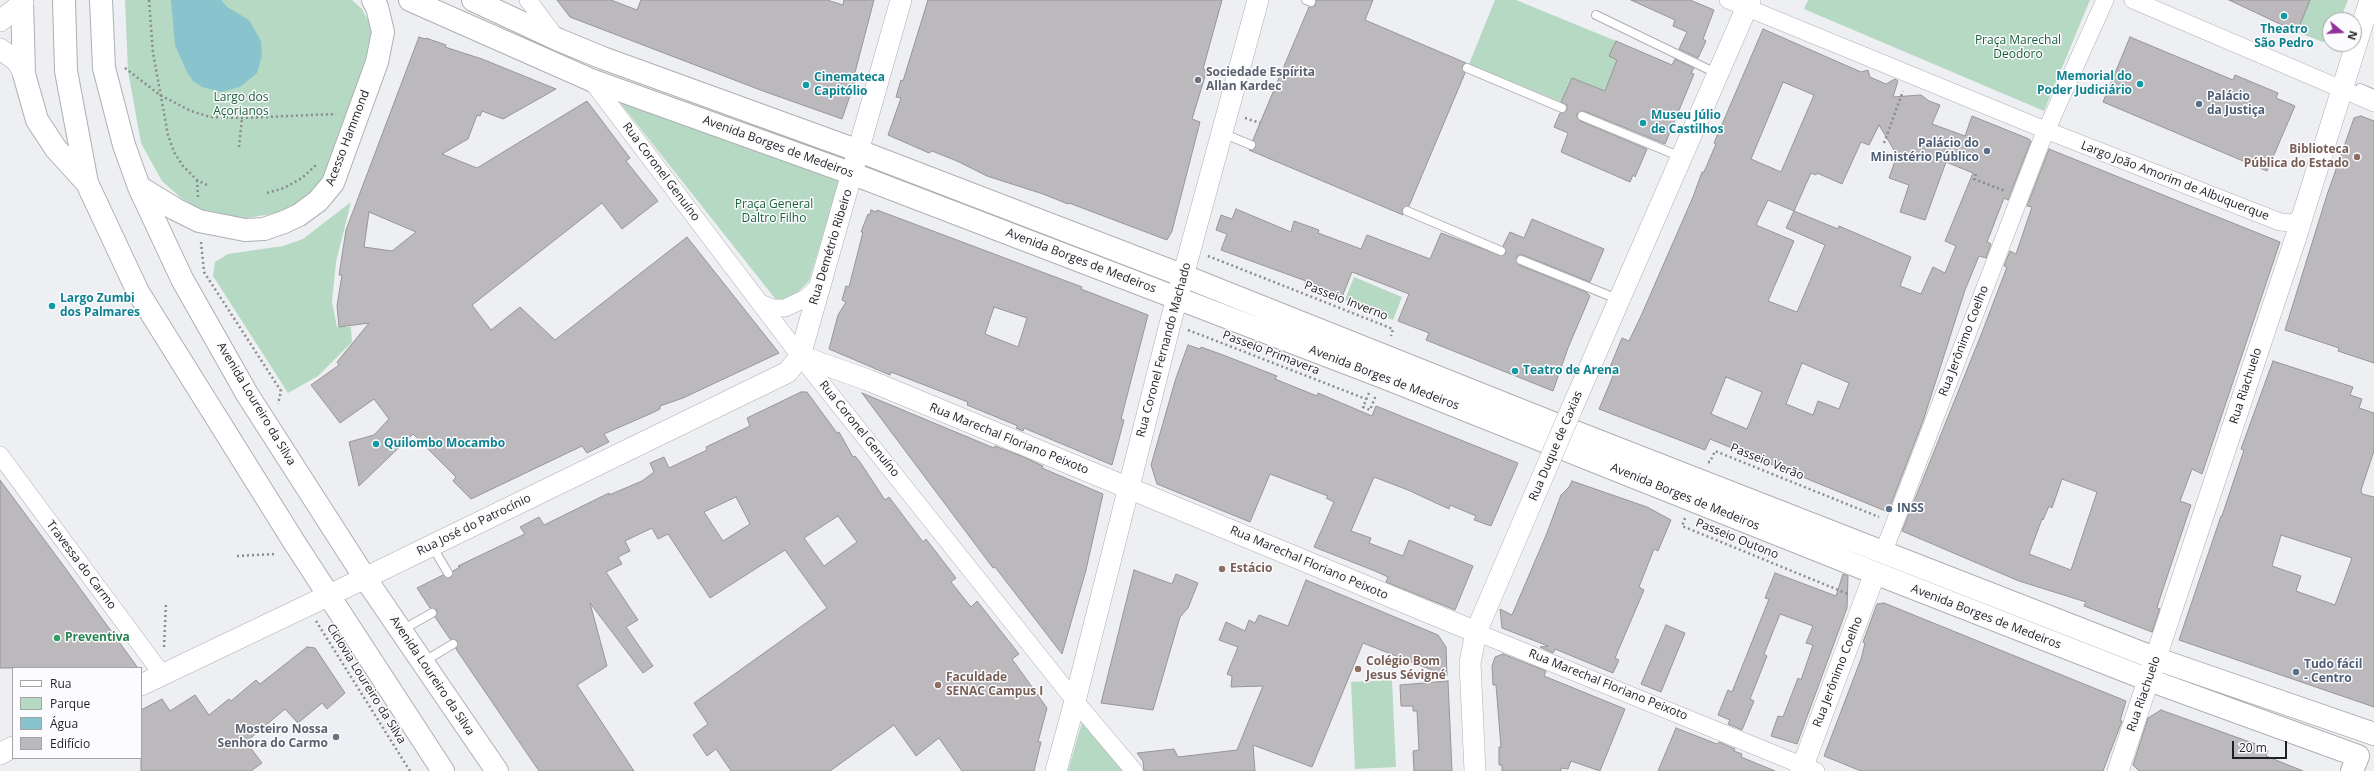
<!DOCTYPE html>
<meta charset="utf-8">
<style>
body{margin:0}
#map{position:relative;width:2374px;height:771px;overflow:hidden;background:#eeeff3;font-family:"Open Sans",sans-serif}
canvas{display:block}
.legend{position:absolute;left:12px;top:667px;width:130px;height:92px;box-sizing:border-box;background:#fcfcff;border:1px solid #a4a4a6;margin:0;padding:5px 7px;list-style:none;font-size:12px;color:#1f2021}
.legend li{display:flex;align-items:center;gap:8px;height:20px}
.legend b{width:20px;border:1px solid #a4a4a6}
.north{position:absolute;left:2322px;top:12px;width:40px;height:40px;box-sizing:border-box;background:#fcfcff;border:1px solid #a4a4a6;border-radius:50%;rotate:108deg;font-size:11px;font-weight:700;line-height:16px;text-align:center;color:#1f2021}
.north::after{content:'';display:block;margin:auto;width:14px;height:18px;background:#903099;clip-path:polygon(50% 0,100% 100%,50% 72%,0 100%)}
.scale{position:absolute;left:2232px;top:741px;width:55px;height:18px;box-sizing:border-box;border:2px solid #1f2021;border-top:0;padding-left:5px;font-size:12px;line-height:14px;white-space:nowrap;color:#1f2021;-webkit-text-stroke:3px #fcfcff;paint-order:stroke}
</style>
<div id="map">
<canvas width="2374" height="771"></canvas>
<ul class="legend">
<li><b style="height:5px;background:#fff"></b>Rua</li>
<li><b style="height:11px;background:#b5d9c2"></b>Parque</li>
<li><b style="height:11px;background:#89c3cd"></b>Água</li>
<li><b style="height:11px;background:#bbb9bc"></b>Edifício</li>
</ul>
<div class="north">N</div>
<div class="scale">20 m</div>
</div>
<script>
const ctx = document.querySelector('canvas').getContext('2d');
ctx.lineJoin = 'round';
function fill(path, color) {
  ctx.fillStyle = color;
  ctx.fill(path, 'evenodd');
}
function shape(rows) {
  const path = new Path2D();
  for (const r of rows) {
    path.moveTo(r[0], r[1]);
    for (let i = 2; i < r.length; i += 2) path.lineTo(r[i], r[i + 1]);
  }
  return path;
}
function stroke(path, color, width, dash) {
  ctx.strokeStyle = color;
  ctx.lineWidth = width;
  ctx.lineCap = dash ? 'butt' : 'round';
  ctx.setLineDash(dash || []);
  ctx.stroke(path);
}
function write(font, color, halo, rows, align = 'center') {
  ctx.font = font + ' "Open Sans",sans-serif';
  ctx.lineWidth = 3;
  ctx.setLineDash([]);
  ctx.textBaseline = 'middle';
  ctx.strokeStyle = halo;
  ctx.fillStyle = color;
  for (const [text, x, y, turn = 0] of rows) {
    ctx.save();
    ctx.translate(x, y);
    ctx.rotate((+turn || 0) * Math.PI / 180);
    ctx.textAlign = isNaN(turn) ? turn : align;
    if (halo) ctx.strokeText(text, 0, 0);
    ctx.fillText(text, 0, 0);
    ctx.restore();
  }
}
fill(shape([
 [125,0,352,0,362,9,371,26,374,42,323,180,314,194,296,206,278,213,239,219,203,211,181,198,162,181,141,143,128,71],
 [1495,0,1516,0,1616,41,1610,56,1633,66,1611,76,1605,91,1572,78,1561,102,1469,64],
 [1808,0,2090,0,2044,111,1804,9],
 [2310,0,2348,0,2340,20,2330,20,2330,39,2323,42,2297,32],
 [617,99,840,179,809,281,790,300,777,301],
 [351,202,336,262,332,302,337,327,351,327,352,342,318,376,288,393,213,276,215,262,228,254,283,246,303,239],
 [1354,277,1402,297,1393,320,1345,300],
 [1392,680,1396,767,1355,769,1351,682],
 [1082,722,1125,771,1068,771]
]), '#b5d9c2');
fill(shape([
 [171,0,221,0,227,7,249,20,261,41,262,55,257,73,240,87,221,92,202,87,193,81,186,70,175,45]
]), '#89c3cd');
const building = shape([
 [557,0,611,0,637,10,641,0,827,0,843,5,844,0,874,0,853,80,855,81,842,119,763,91,570,17,557,0],
 [928,0,1222,0,1203,69,1207,70,1192,119,1200,122,1172,231,1167,240,1069,203,1068,204,1043,194,987,176,957,161,932,151,929,153,888,135,901,98,896,97,901,80,903,81,928,0],
 [1316,0,1373,0,1365,20,1466,63,1462,66,1465,73,1409,206,1402,209,1403,215,1249,150,1256,147,1253,140,1260,123,1309,7,1315,6,1316,0],
 [1631,0,1690,0,1714,10,1703,39,1706,41,1698,58,1679,49,1687,32,1673,26,1675,20,1631,0],
 [2229,0,2310,0,2297,32,2229,0],
 [1763,29,1861,72,1868,70,1870,77,1886,84,1895,79,1898,81,1893,97,1921,95,1929,101,1940,105,1932,124,1965,136,1972,116,2029,139,2031,141,2008,200,2004,198,1987,242,1991,244,1986,258,1979,256,1965,290,1923,421,1888,512,1710,439,1705,450,1599,409,1616,369,1610,367,1622,338,1629,341,1641,316,1693,197,1702,172,1704,172,1716,144,1714,143,1763,29],
 [1783,82,1814,95,1781,172,1751,159,1783,82],
 [1879,125,1897,155,1889,178,1909,185,1900,212,1925,220,1946,162,1973,173,1945,241,1956,246,1945,273,1933,267,1921,294,1900,286,1911,257,1839,226,1838,229,1794,211,1811,173,1816,175,1817,173,1842,184,1861,142,1869,145,1879,125],
 [1768,200,1794,211,1786,228,1825,245,1797,312,1768,301,1794,241,1756,225,1768,200],
 [1802,363,1849,383,1839,409,1818,401,1813,415,1786,404,1802,363],
 [1726,377,1762,392,1747,429,1711,414,1726,377],
 [419,37,425,39,426,38,446,45,445,47,482,59,556,89,503,119,482,111,480,116,477,115,468,139,442,154,477,168,587,101,630,158,626,161,658,201,622,229,602,203,472,305,491,330,520,307,555,340,687,237,779,353,683,398,660,406,660,409,652,413,604,434,609,442,587,453,582,446,471,499,453,481,456,477,413,434,359,486,349,442,374,435,389,419,374,399,340,423,311,385,339,365,337,362,369,323,339,327,337,306,342,275,339,275,346,230,419,37],
 [369,212,416,232,392,251,364,247,369,212],
 [2130,37,2233,80,2235,75,2278,93,2276,98,2295,106,2267,171,2103,102,2130,37],
 [1616,41,1672,65,1675,59,1694,68,1691,73,1694,74,1665,144,1584,111,1577,114,1577,117,1580,121,1647,149,1635,177,1633,175,1630,182,1561,152,1568,133,1554,127,1560,113,1567,110,1567,105,1561,102,1572,78,1605,91,1617,60,1609,56,1616,41],
 [2361,116,2374,121,2374,363,2338,351,2339,348,2285,330,2327,195,2354,118,2361,116],
 [2049,149,2280,242,2202,474,2192,469,2180,501,2191,505,2160,598,2157,608,2160,609,2152,632,2084,606,2086,602,2019,581,1902,531,1981,335,2007,267,2004,266,2010,251,2016,254,2032,207,2027,206,2049,149],
 [2062,479,2097,492,2071,570,2029,554,2042,519,2043,520,2049,506,2052,508,2062,479],
 [1236,209,1291,232,1294,221,1319,230,1318,233,1361,249,1367,235,1430,259,1441,233,1502,256,1506,253,1503,246,1510,232,1524,238,1532,219,1604,249,1590,282,1523,255,1518,255,1516,258,1519,265,1586,292,1590,296,1568,348,1553,391,1426,340,1429,333,1398,321,1409,294,1352,272,1342,297,1305,284,1306,281,1221,250,1227,234,1216,230,1221,215,1232,219,1236,209],
 [871,210,876,212,877,210,1082,287,1081,289,1148,315,1121,419,1124,420,1112,465,1024,428,1023,431,1016,428,1018,426,967,405,968,402,891,372,890,375,829,349,838,315,846,302,842,300,846,286,849,287,863,232,861,232,868,214,870,215,871,210],
 [994,307,1027,318,1018,347,985,334,994,307],
 [1188,345,1200,349,1201,347,1223,355,1277,376,1275,379,1317,396,1318,393,1372,416,1376,406,1518,463,1491,526,1474,520,1476,516,1450,505,1449,509,1408,490,1374,477,1351,531,1371,538,1369,543,1403,556,1409,540,1473,566,1455,610,1386,582,1388,577,1375,571,1314,547,1334,502,1326,498,1328,496,1270,474,1250,522,1157,484,1151,465,1176,378,1188,345],
 [2273,361,2353,387,2350,395,2362,399,2359,408,2374,413,2374,451,2361,490,2362,494,2374,497,2374,707,2179,640,2221,516,2222,516,2244,450,2241,449,2273,361],
 [2281,535,2352,558,2335,605,2296,591,2301,576,2272,566,2281,535],
 [801,392,807,392,837,433,839,432,853,457,855,456,860,462,885,500,889,497,923,542,926,539,956,578,951,582,971,607,977,601,1019,654,1012,659,1047,708,1038,742,1041,742,1034,771,962,771,939,738,916,756,894,725,830,771,731,771,716,749,707,756,693,735,708,724,694,703,827,608,785,550,710,598,668,534,658,539,652,528,625,541,630,551,618,557,622,564,606,572,638,620,626,627,653,666,643,673,590,603,607,666,577,685,634,771,539,771,456,649,457,641,450,639,435,617,437,610,430,608,417,588,443,575,450,578,453,571,460,567,458,566,525,534,520,527,539,517,544,525,609,493,609,495,642,481,654,472,650,463,664,457,669,468,707,450,706,447,750,426,747,418,801,392],
 [736,497,750,524,723,541,704,512,736,497],
 [838,516,857,542,824,566,804,538,838,516],
 [862,393,994,448,995,446,1000,448,1024,457,1043,466,1042,468,1103,494,1086,570,1062,654,995,567,993,568,862,393],
 [0,480,63,565,138,668,0,668,0,480],
 [1572,481,1647,507,1671,520,1658,551,1654,549,1639,587,1644,590,1615,658,1619,660,1613,673,1555,649,1553,653,1540,647,1548,646,1502,628,1500,609,1512,615,1547,533,1561,495,1569,487,1572,481],
 [1134,570,1172,584,1176,574,1198,583,1188,608,1180,617,1153,710,1101,703,1134,570],
 [1775,573,1836,596,1843,574,1848,576,1847,608,1797,744,1771,736,1778,716,1783,717,1798,678,1801,680,1813,645,1806,643,1813,626,1780,614,1764,654,1767,656,1750,699,1754,701,1742,730,1728,724,1730,720,1718,715,1728,690,1732,692,1769,599,1765,598,1775,573],
 [1306,580,1438,635,1446,647,1447,676,1363,643,1312,767,1253,745,1255,771,1144,771,1143,761,1137,753,1174,749,1178,757,1237,750,1263,686,1231,687,1232,676,1227,674,1238,647,1219,640,1226,622,1245,631,1249,620,1255,623,1259,615,1288,626,1306,580],
 [1884,603,2126,701,2120,721,2122,721,2103,771,1861,771,1824,756,1861,659,1865,643,1863,642,1877,604,1884,603],
 [1666,625,1685,633,1661,692,1641,684,1666,625],
 [307,647,315,648,345,693,327,709,322,703,298,723,285,709,246,742,262,763,251,771,141,771,141,710,162,699,170,711,195,695,209,715,229,699,231,701,256,680,260,684,307,647],
 [1503,654,1546,671,1544,676,1625,709,1600,771,1571,761,1568,769,1561,768,1561,771,1502,771,1502,765,1499,765,1499,747,1501,747,1496,685,1493,685,1492,666,1495,657,1503,654],
 [1448,681,1452,771,1414,771,1413,751,1419,750,1417,711,1413,711,1413,706,1401,706,1400,685,1448,681],
 [2161,710,2261,746,2268,751,2266,756,2303,771,2139,771,2133,765,2148,718,2161,710],
 [1676,728,1717,744,1719,742,1735,749,1734,751,1742,754,1741,757,1775,771,1658,771,1676,728]
]);
fill(building, '#bbb9bc');
stroke(building, '#979598', 1);
const service = shape([
 [1306,0,1311,2],
 [1596,15,1718,74],
 [1467,68,1562,108],
 [2360,88,2374,94],
 [1582,116,1681,157],
 [1222,133,1251,145],
 [1407,211,1501,251],
 [1521,260,1620,300],
 [432,546,448,573],
 [402,630,432,613],
 [423,662,453,644]
]);
const minor = shape([
 [528,0,557,39],
 [1728,0,2038,127,2280,222,2292,223,2302,217],
 [2133,0,2374,103],
 [591,80,800,356,1075,701,1134,771],
 [763,304,772,308,785,308,806,298,819,286],
 [0,455,162,674],
 [1883,553,2041,142,2105,0],
 [1476,632,1816,771]
]);
const tertiary = shape([
 [0,21,23,3],
 [0,49,17,61,24,74],
 [800,356,868,380,1476,632],
 [1572,408,1750,0],
 [141,685,365,578,788,372,800,356,901,0],
 [0,754,13,747],
 [1056,771,1075,701,1170,324,1258,0],
 [1475,771,1470,663,1476,632,1548,464],
 [1801,771,1875,573],
 [2118,771,2295,240,2370,0]
]);
const secondary = shape([
 [22,0,24,74,37,120,56,149,87,183],
 [64,0,66,71,87,183,138,292,294,542,443,771],
 [101,0,104,68,124,145,139,187,182,279,247,394,365,578,497,771],
 [410,0,591,80,853,174,1383,377,1875,573,2149,680,2358,756,2352,771],
 [473,0,559,40,603,58,859,151,1184,276,1570,430,2157,659,2374,734],
 [139,187,175,209,199,221,245,230,264,229,284,222,299,215,318,201,333,183,377,62,383,32,377,7,373,0]
]);
stroke(service, '#aeafb3', 10);
stroke(minor, '#aeafb3', 18);
stroke(tertiary, '#aeafb3', 22);
stroke(secondary, '#aeafb3', 24);
stroke(shape([
 [149,0,153,53,168,135,174,152,183,166,197,180,207,185],
 [125,68,160,95,191,111,210,117,242,118,336,114],
 [1245,118,1260,123],
 [1884,143,1903,91],
 [239,147,242,118],
 [1976,174,1974,179,2005,191],
 [197,180,198,197],
 [267,193,284,188,302,178,316,165],
 [201,242,204,272,281,391,278,404],
 [1208,256,1393,329,1391,336],
 [1188,330,1366,399],
 [1369,393,1363,407,1370,410,1376,395],
 [1708,462,1710,462,1715,451,1879,517],
 [1685,518,1682,526,1848,594],
 [237,556,275,554],
 [316,621,410,771],
 [164,647,166,603]
]), '#8a8b8d', 2.5, [2, 3]);
stroke(service, '#fff', 8);
stroke(minor, '#fff', 17);
stroke(tertiary, '#fff', 21);
stroke(secondary, '#fff', 22);
const tertiaryBridge = shape([
 [1548,464,1572,408]
]);
stroke(tertiaryBridge, '#aeafb3', 22, []);
stroke(tertiaryBridge, '#fff', 21);
for (const [x, y, r, color] of [
 [2284,16,4,"#0f9aa8"],
 [1198,80,4,"#6b7280"],
 [2140,84,4,"#0f9aa8"],
 [806,85,4,"#0f9aa8"],
 [2199,104,4,"#5c6f8a"],
 [1643,123,4,"#0f9aa8"],
 [1987,151,4,"#5c6f8a"],
 [2357,157,4,"#8d6e63"],
 [52,306,4,"#0f9aa8"],
 [1515,371,4,"#0f9aa8"],
 [376,444,4,"#0f9aa8"],
 [1889,509,4,"#5c6f8a"],
 [1222,569,4,"#8d6e63"],
 [57,638,4,"#2e9e5b"],
 [1358,669,4,"#8d6e63"],
 [2296,672,4,"#5c6f8a"],
 [938,685,4,"#8d6e63"],
 [336,737,4,"#6b7280"]
]) {
  const dot = new Path2D();
  dot.arc(x, y, r, 0, 2 * Math.PI);
  ctx.fillStyle = color;
  ctx.fill(dot);
  stroke(dot, '#fcfcff', 1.5);
}
write('bold 12px', '#0d838f', '#fcfcff', [
 ["Theatro",2284,30,"center"],
 ["São Pedro",2284,44,"center"],
 ["Memorial do",2132,77,"right"],
 ["Poder Judiciário",2132,91,"right"],
 ["Cinemateca",814,78],
 ["Capitólio",814,92],
 ["Museu Júlio",1651,116],
 ["de Castilhos",1651,130],
 ["Largo Zumbi",60,299],
 ["dos Palmares",60,313],
 ["Teatro de Arena",1523,371],
 ["Quilombo Mocambo",384,444]
], 'left');
write('12px', '#195f3b', '#fcfcff', [
 ["Praça Marechal",2018,41],
 ["Deodoro",2018,55],
 ["Largo dos",241,98],
 ["Açorianos",241,112],
 ["Praça General",774,205],
 ["Daltro Filho",774,219]
]);
write('bold 12px', '#5b616d', '#fcfcff', [
 ["Sociedade Espírita",1206,73],
 ["Allan Kardec",1206,87],
 ["Mosteiro Nossa",328,730,"right"],
 ["Senhora do Carmo",328,744,"right"]
], 'left');
write('bold 12px', '#4e5e75', '#fcfcff', [
 ["Palácio",2207,97],
 ["da Justiça",2207,111],
 ["Palácio do",1979,144,"right"],
 ["Ministério Público",1979,158,"right"],
 ["INSS",1897,509],
 ["Tudo fácil",2304,665],
 ["- Centro",2304,679]
], 'left');
write('12px', '#1f2021', '#fcfcff', [
 ["Acesso Hammond",348,138,-69],
 ["Avenida Borges de Medeiros",778,147,20],
 ["Rua Coronel Genuíno",661,172,53],
 ["Largo João Amorim de Albuquerque",2175,181,21],
 ["Rua Demétrio Ribeiro",831,247,-73],
 ["Avenida Borges de Medeiros",1081,261,21],
 ["Passeio Inverno",1346,301,21],
 ["Rua Jerônimo Coelho",1964,341,-69],
 ["Rua Coronel Fernando Machado",1164,350,-75],
 ["Passeio Primavera",1271,353,21],
 ["Avenida Borges de Medeiros",1384,378,21],
 ["Rua Riachuelo",2246,386,-72],
 ["Avenida Loureiro da Silva",256,404,59],
 ["Rua Coronel Genuíno",859,429,51],
 ["Rua Marechal Floriano Peixoto",1009,439,22],
 ["Rua Duque de Caxias",1556,446,-67],
 ["Passeio Verão",1767,462,22],
 ["Avenida Borges de Medeiros",1685,497,22],
 ["Rua José do Patrocínio",474,525,-26],
 ["Passeio Outono",1737,539,22],
 ["Rua Marechal Floriano Peixoto",1309,563,23],
 ["Travessa do Carmo",81,565,53],
 ["Avenida Borges de Medeiros",1986,617,21],
 ["Rua Jerônimo Coelho",1838,672,-69],
 ["Avenida Loureiro da Silva",432,676,56],
 ["Ciclovia Loureiro da Silva",366,684,58],
 ["Rua Marechal Floriano Peixoto",1608,685,22],
 ["Rua Riachuelo",2144,694,-71]
]);
write('bold 12px', '#785e54', '#fcfcff', [
 ["Biblioteca",2349,150,"right"],
 ["Pública do Estado",2349,164,"right"],
 ["Estácio",1230,569],
 ["Colégio Bom",1366,662],
 ["Jesus Sévigné",1366,676],
 ["Faculdade",946,678],
 ["SENAC Campus I",946,692]
], 'left');
write('bold 12px', '#27864d', '#fcfcff', [
 ["Preventiva",65,638]
], 'left');
</script>
